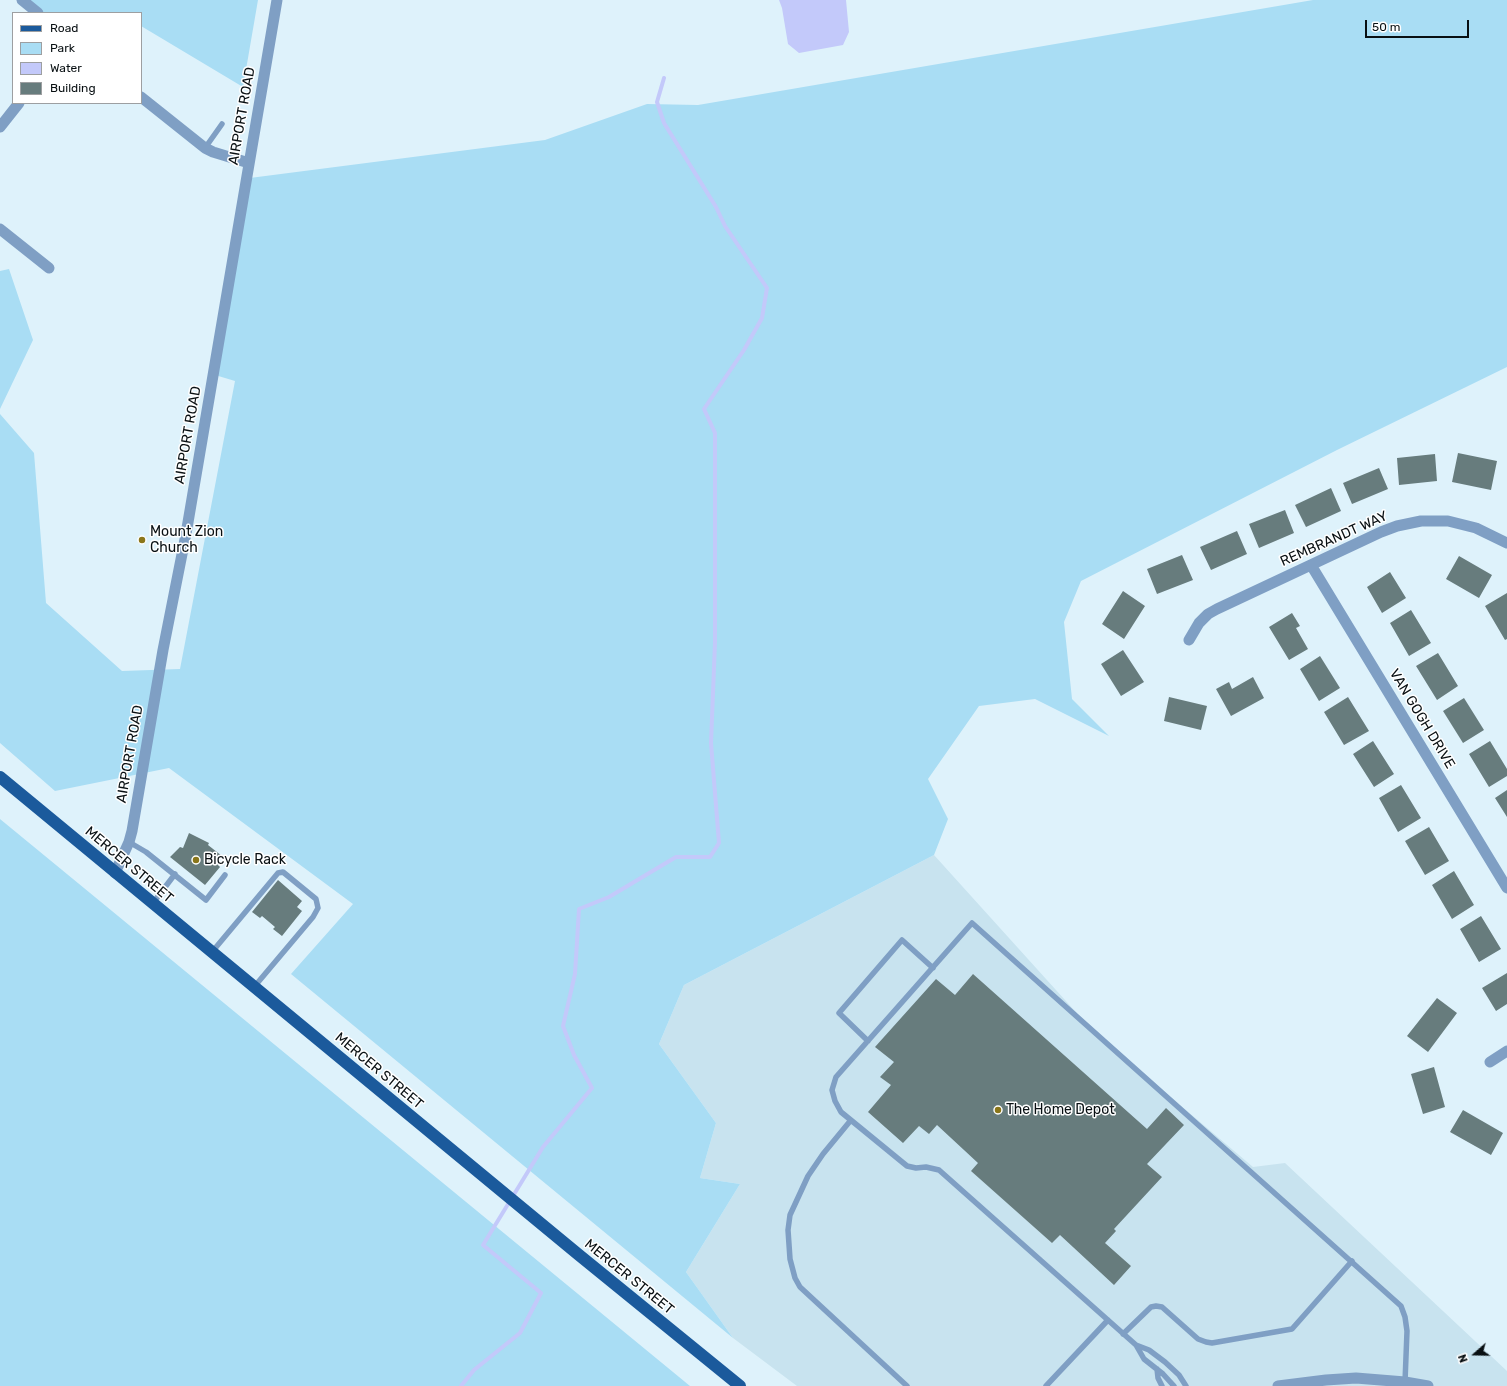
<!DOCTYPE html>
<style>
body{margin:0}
#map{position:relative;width:1507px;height:1386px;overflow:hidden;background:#def2fb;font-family:Rubik,sans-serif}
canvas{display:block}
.legend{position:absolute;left:12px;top:12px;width:130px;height:92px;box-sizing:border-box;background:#fff;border:1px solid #9d9fa1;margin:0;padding:5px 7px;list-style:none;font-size:12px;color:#091013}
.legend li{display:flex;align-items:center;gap:8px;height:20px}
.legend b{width:20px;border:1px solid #9d9fa1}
.north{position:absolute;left:1455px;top:1334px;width:40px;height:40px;-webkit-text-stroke:3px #fff;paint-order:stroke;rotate:250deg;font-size:11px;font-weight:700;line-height:16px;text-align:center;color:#091013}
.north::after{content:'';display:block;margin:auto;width:14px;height:18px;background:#091013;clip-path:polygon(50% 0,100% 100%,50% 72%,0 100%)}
.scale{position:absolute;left:1365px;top:20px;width:104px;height:18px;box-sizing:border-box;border:2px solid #091013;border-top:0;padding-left:5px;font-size:12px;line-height:14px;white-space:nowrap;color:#091013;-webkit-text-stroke:3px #fff;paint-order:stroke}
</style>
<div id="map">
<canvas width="1507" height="1386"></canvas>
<ul class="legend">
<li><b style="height:5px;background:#1b5a9c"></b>Road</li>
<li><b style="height:11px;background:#a9ddf4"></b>Park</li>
<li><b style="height:11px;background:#c3c9fa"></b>Water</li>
<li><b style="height:11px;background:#677c7d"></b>Building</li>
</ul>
<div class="north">N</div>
<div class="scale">50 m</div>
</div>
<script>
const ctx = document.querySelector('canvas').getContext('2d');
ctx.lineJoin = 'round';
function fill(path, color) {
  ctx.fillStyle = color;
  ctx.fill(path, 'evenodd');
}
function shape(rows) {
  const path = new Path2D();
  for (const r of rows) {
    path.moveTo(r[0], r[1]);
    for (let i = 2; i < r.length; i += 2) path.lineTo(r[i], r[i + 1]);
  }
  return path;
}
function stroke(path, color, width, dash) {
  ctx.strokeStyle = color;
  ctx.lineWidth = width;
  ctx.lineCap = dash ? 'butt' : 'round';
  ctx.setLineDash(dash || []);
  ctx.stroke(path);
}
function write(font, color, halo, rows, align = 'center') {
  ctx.font = font + ' Rubik,sans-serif';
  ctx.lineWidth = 3;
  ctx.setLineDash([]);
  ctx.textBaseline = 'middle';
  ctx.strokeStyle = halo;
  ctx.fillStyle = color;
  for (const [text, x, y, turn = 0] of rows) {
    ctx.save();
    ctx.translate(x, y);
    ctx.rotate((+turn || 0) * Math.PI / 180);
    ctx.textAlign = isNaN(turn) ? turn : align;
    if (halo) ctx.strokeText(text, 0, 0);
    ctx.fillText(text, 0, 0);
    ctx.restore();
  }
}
fill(shape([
 [934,855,1093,1031,1253,1167,1285,1163,1507,1371,1507,1386,797,1386,733,1338,686,1272,740,1184,700,1178,716,1123,659,1044,684,985]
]), '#c8e3ef');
fill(shape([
 [24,0,258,0,243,87,141,26,141,13,40,13],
 [1313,0,1507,0,1507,367,1337,450,1081,581,1064,622,1072,699,1109,736,1035,699,979,706,928,779,948,819,934,855,684,985,659,1044,716,1123,700,1178,740,1184,686,1272,733,1338,291,974,353,904,169,768,55,791,0,743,0,414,34,453,46,603,122,671,180,669,235,381,215,375,242,179,545,140,647,104,698,105],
 [9,269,33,340,0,409,0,271],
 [0,819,690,1386,0,1386]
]), '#a9ddf4');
fill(shape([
 [779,0,846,0,849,32,843,45,799,53,788,44,782,8]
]), '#c3c9fa');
stroke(shape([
 [461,1386,474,1370,520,1333,541,1293,483,1245,543,1147,592,1088,574,1055,563,1026,575,974,579,909,609,897,676,857,710,857,719,843,711,743,715,643,715,433,704,409,744,350,762,318,767,288,725,226,716,207,664,123,657,102,664,78]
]), '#c3c9fa', 4);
fill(shape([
 [1458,453,1497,461,1491,490,1452,482],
 [1435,454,1437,481,1399,485,1397,458],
 [1379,468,1388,489,1352,504,1343,483],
 [1331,488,1341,511,1306,527,1295,505],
 [1285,510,1294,533,1259,548,1249,524],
 [1237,531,1247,554,1211,570,1200,547],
 [1182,555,1193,580,1157,594,1147,569],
 [1459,556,1492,575,1479,598,1446,579],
 [1390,572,1406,598,1382,613,1367,587],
 [1123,591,1145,606,1124,639,1102,624],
 [1507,593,1507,639,1505,640,1485,606],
 [1411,610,1431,643,1409,656,1390,623],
 [1292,613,1300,626,1296,628,1308,649,1289,660,1269,627],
 [1123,650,1144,682,1121,696,1101,664],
 [1438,653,1458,686,1437,700,1416,666],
 [1320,656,1340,688,1319,701,1300,669],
 [1253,677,1264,698,1231,716,1216,689,1229,682,1232,689],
 [1169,697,1207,706,1201,730,1164,721],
 [1348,697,1369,731,1344,745,1324,712],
 [1464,698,1484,730,1463,743,1443,711],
 [1373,741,1394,774,1374,787,1353,754],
 [1490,741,1507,769,1507,776,1489,787,1469,754],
 [1401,785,1421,818,1398,832,1379,798],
 [1507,790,1507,817,1495,798],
 [1429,827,1449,861,1425,875,1405,841],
 [189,833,209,843,208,845,222,856,216,863,220,867,205,885,170,857,180,847,183,848],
 [1454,871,1474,905,1452,919,1432,885],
 [278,880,302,901,297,907,302,911,282,936,273,929,275,927,262,916,260,918,252,912],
 [1481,916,1501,949,1479,962,1460,929],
 [1507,973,1507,1004,1496,1011,1482,988],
 [973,974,1147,1129,1166,1108,1184,1125,1147,1164,1162,1177,1114,1229,1116,1231,1105,1243,1131,1266,1114,1285,1060,1235,1052,1243,971,1171,978,1163,937,1125,929,1134,919,1126,903,1143,868,1112,891,1085,880,1077,894,1062,875,1047,936,979,955,995],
 [1437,998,1457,1013,1428,1052,1407,1036],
 [1434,1067,1445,1107,1423,1114,1411,1074],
 [1463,1110,1503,1133,1491,1155,1450,1132]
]), '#677c7d');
stroke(shape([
 [205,148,222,124],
 [129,842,146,852,206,900,225,875],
 [153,903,175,874],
 [212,952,278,873,283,872,316,899,318,908,313,917,254,987],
 [868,1041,839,1013,902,940,933,968],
 [851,1120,823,1154,808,1176,790,1215,788,1230,790,1259,795,1278,800,1287,907,1386],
 [1123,1334,1151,1307,1156,1306,1162,1307,1198,1339,1206,1342,1212,1343,1292,1329,1352,1261],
 [1136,1345,1149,1350,1165,1362,1179,1375,1186,1386],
 [1157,1369,1158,1378,1162,1386],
 [1046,1386,1108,1320],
 [1174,1386,1163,1374,1144,1359,1136,1345,939,1170,926,1167,916,1168,907,1166,841,1112,835,1101,832,1090,836,1077,972,923,1401,1306,1405,1317,1407,1331,1405,1382]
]), '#7f9fc4', 5.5);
stroke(shape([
 [22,0,38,13],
 [141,97,205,148,213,152,249,163],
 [0,127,19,103],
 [0,229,49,268],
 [1311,565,1507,888],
 [1189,640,1199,623,1208,614,1217,609,1381,532,1397,526,1421,521,1448,521,1476,528,1507,543],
 [115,873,129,842,132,831,163,650,186,534,277,0],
 [1490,1062,1507,1051],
 [1278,1386,1326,1380,1356,1378,1405,1382,1428,1386]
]), '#7f9fc4', 11);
stroke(shape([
 [0,777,579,1255,740,1386]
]), '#1b5a9c', 12);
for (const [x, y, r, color] of [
 [142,540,4,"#8a761a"],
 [196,860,4,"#8a761a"],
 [998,1110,4,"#8a761a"]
]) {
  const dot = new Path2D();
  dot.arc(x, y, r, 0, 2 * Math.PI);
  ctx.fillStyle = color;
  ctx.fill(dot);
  stroke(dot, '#fff', 1.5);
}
write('14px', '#091013', '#fff', [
 ["AIRPORT ROAD",242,116,-80],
 ["AIRPORT ROAD",188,435,-80],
 ["REMBRANDT WAY",1334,539,-24],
 ["VAN GOGH DRIVE",1422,719,59],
 ["AIRPORT ROAD",130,754,-80],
 ["MERCER STREET",129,865,40],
 ["MERCER STREET",379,1071,40],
 ["MERCER STREET",629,1277,39]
]);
write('14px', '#091013', '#fff', [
 ["Mount Zion",150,532],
 ["Church",150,548],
 ["Bicycle Rack",204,860],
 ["The Home Depot",1006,1110]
], 'left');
</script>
